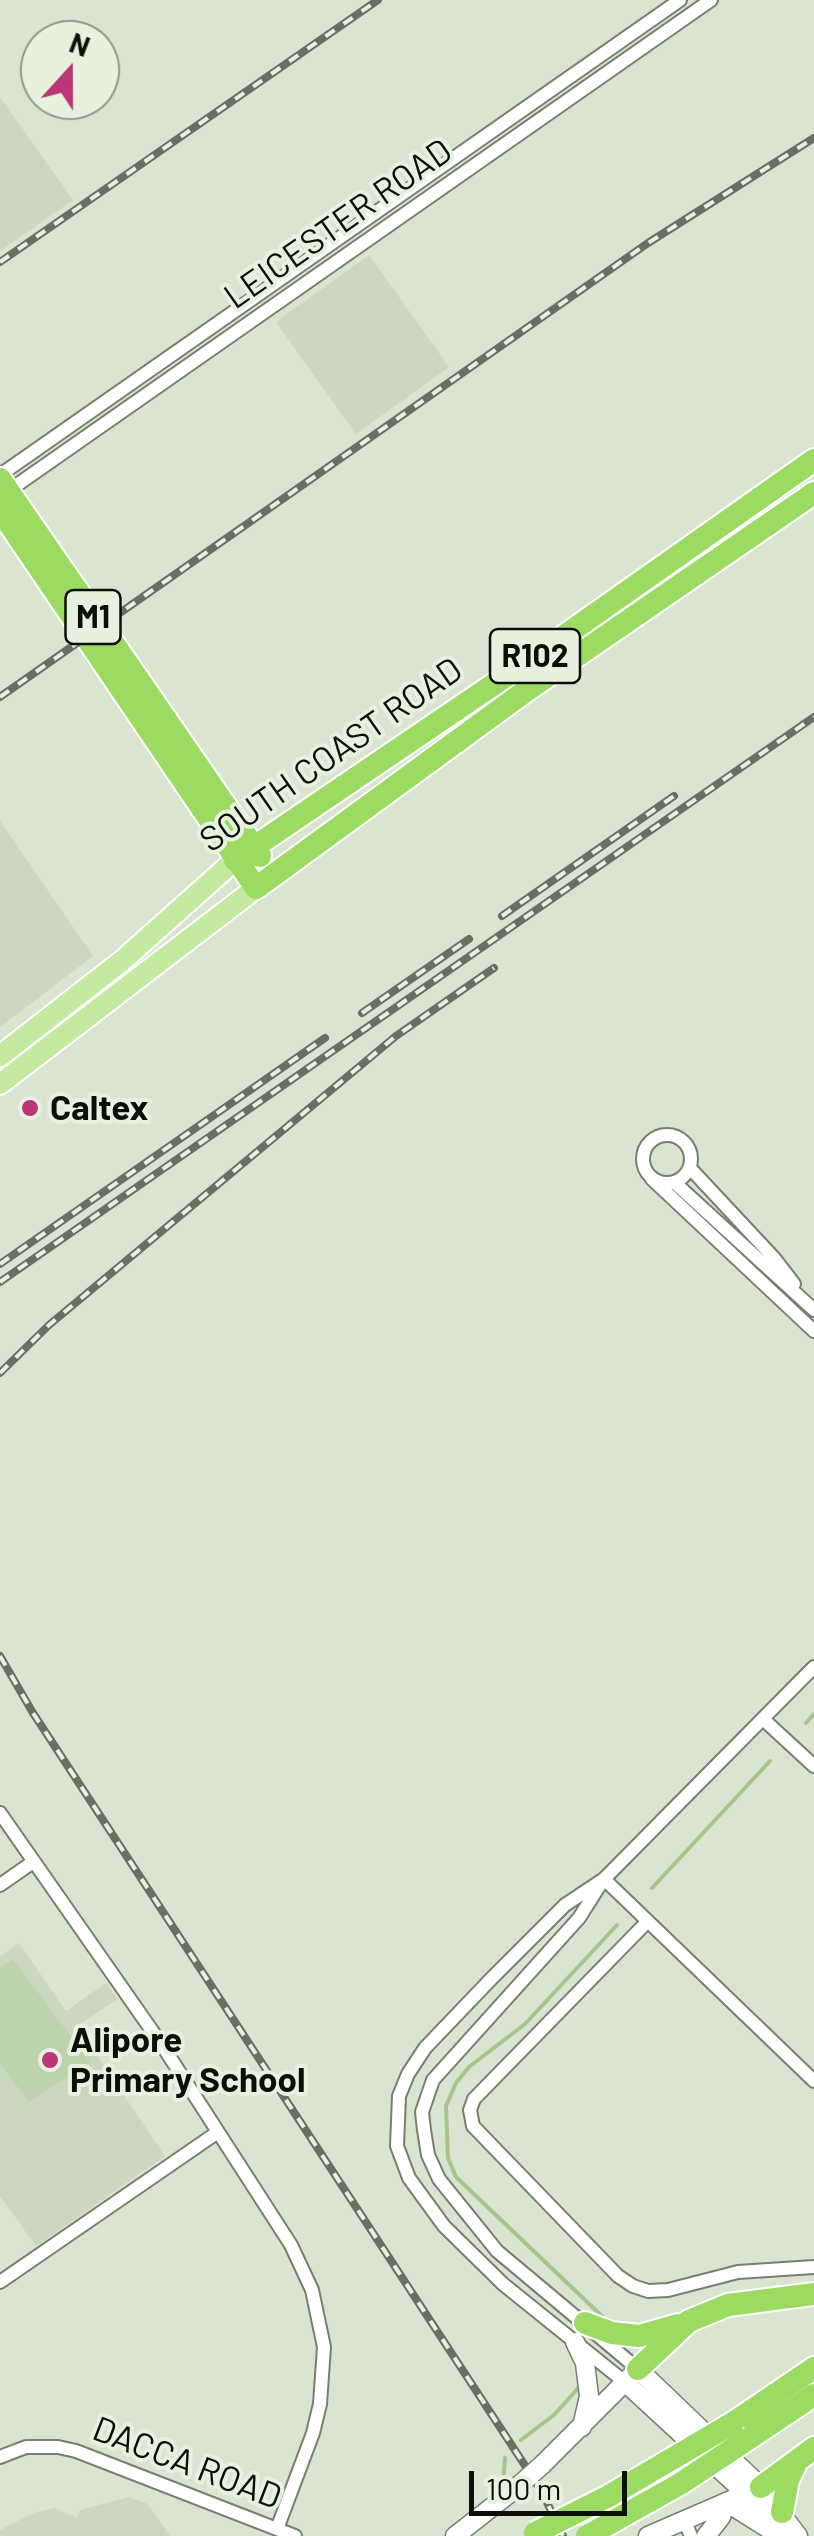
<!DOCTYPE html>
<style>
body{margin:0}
#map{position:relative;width:814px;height:2536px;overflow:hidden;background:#d9e4d1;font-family:Barlow,sans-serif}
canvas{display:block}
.north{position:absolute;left:20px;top:20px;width:100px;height:100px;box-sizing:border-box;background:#e6f1de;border:2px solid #8e9788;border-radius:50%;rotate:21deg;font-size:28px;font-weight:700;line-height:40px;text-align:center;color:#0b0f08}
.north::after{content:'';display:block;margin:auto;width:35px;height:45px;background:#bb3577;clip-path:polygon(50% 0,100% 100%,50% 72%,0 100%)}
.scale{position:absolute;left:469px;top:2471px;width:158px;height:45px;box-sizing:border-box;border:5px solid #0b0f08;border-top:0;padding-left:12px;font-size:30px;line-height:35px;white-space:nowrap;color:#0b0f08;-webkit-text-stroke:8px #e6f1de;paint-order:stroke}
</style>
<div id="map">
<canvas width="814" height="2536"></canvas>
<div class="north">N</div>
<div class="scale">100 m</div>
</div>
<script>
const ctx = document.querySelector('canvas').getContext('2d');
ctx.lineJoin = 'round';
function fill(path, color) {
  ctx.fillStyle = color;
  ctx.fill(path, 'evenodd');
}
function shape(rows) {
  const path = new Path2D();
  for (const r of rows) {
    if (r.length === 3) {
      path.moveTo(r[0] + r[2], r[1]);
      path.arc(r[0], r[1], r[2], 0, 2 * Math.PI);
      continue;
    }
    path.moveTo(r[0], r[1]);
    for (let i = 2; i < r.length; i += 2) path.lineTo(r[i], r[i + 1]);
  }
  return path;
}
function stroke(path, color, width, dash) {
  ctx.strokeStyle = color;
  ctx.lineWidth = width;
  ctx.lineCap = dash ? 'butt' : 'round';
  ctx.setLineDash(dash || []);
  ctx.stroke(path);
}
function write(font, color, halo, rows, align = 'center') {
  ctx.font = font + ' Barlow,sans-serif';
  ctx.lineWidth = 8;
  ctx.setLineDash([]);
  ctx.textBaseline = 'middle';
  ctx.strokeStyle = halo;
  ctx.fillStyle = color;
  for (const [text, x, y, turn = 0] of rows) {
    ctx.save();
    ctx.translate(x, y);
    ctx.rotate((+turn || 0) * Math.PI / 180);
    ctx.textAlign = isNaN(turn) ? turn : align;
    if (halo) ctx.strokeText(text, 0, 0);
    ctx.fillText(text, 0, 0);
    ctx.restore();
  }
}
fill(shape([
 [0,97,73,200,0,251],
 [369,255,449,367,356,434,276,322],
 [0,821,93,956,0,1027],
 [19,1943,66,2011,106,1983,117,1999,77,2026,165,2156,36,2246,0,2196,0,1956],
 [129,2497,148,2504,170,2536,0,2536,0,2530,33,2513,55,2508,77,2518,80,2510]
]), '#cad8bf');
fill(shape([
 [13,1959,90,2062,29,2102,0,2064,0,1968]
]), '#bdd3ad');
stroke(shape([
 [806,1723,814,1714],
 [652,1888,770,1761],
 [700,2305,728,2294],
 [605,2319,456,2177,448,2158,446,2106,456,2083,469,2067,525,2024,617,1925],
 [521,2440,554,2415,580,2386],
 [503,2484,505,2458]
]), '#a5c58d', 4);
const street = shape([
 [0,475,680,0],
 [4,494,711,0],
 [667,1159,24],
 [690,1168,774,1258,794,1284],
 [652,1179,814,1331],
 [675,1183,814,1310],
 [763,1719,814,1766],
 [0,1813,162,2045,291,2245,312,2290,324,2347,320,2404,313,2433,277,2529],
 [604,1879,814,2081],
 [0,1885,33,1862],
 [600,1885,579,1918,433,2080,422,2112,424,2130,428,2155,439,2179,497,2251,638,2369],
 [647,1922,474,2099,470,2110,473,2126,618,2276,633,2286,648,2291,668,2290,738,2272,814,2267],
 [0,2282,218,2132],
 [626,2383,503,2284,444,2226,409,2178,397,2146,399,2096,408,2074,425,2048,492,1978,565,1905,604,1879,814,1667],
 [0,2457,26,2447,58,2447,76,2451,295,2536],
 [684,2520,691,2536]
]);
const secondary = shape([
 [575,2342,585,2363,589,2396,582,2427],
 [626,2383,755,2502,779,2536],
 [542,2465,638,2369,761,2487,798,2536],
 [455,2536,515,2489],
 [648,2536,752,2491],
 [706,2536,721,2517,726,2502,769,2529]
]);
const primary = shape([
 [0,1056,123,960,235,860],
 [0,1084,256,888]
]);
const highway = shape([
 [0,479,260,856],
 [0,510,256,888,523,693,814,493],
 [235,860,540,653,814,460],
 [585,2323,612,2333,639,2336,678,2325],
 [638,2369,689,2321,728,2305,814,2294],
 [733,2423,814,2368],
 [751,2437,814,2395],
 [761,2487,814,2448],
 [782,2512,788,2480,796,2463]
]);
stroke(street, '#76806f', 16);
stroke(secondary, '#76806f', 21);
stroke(primary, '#fff', 24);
stroke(highway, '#fff', 26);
stroke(street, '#fff', 12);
stroke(secondary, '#fff', 18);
stroke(primary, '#c4e9a0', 20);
stroke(highway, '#9cdb61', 22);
const rail = shape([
 [0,262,378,0],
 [0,697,648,243,814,138],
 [502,916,674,796],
 [362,1013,469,939],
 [0,1264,325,1038],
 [0,1282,814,717],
 [0,1373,49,1325,396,1036,494,968],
 [0,1656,33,1713,541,2490,563,2536]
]);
stroke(rail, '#686f63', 8);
stroke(rail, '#e6f1de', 4, [11]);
const secondaryBridge = shape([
 [515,2489,542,2465]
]);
const highwayBridge = shape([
 [535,2533,607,2497,733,2423],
 [587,2536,680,2484,751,2437]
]);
stroke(secondaryBridge, '#76806f', 21, []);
stroke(highwayBridge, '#fff', 26, []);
stroke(secondaryBridge, '#fff', 18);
stroke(highwayBridge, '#9cdb61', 22);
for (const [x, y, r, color] of [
 [30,1108,10,"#bb3577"],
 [50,2060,10,"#bb3577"]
]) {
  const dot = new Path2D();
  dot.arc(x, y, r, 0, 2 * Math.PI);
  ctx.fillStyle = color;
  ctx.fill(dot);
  stroke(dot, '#e6f1de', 4);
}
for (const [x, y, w] of [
 [93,617,55],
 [535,656,90]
]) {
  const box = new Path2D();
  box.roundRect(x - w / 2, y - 27, w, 54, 8);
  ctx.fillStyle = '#e6f1de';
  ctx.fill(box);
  stroke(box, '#0b0f08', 2.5);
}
write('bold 32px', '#0b0f08', null, [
 ["M1",93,617],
 ["R102",535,656]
]);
write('35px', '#0b0f08', '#e6f1de', [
 ["LEICESTER ROAD",338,224,-35],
 ["SOUTH COAST ROAD",331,755,-35],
 ["DACCA ROAD",187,2463,21]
]);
write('bold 35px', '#0b0f08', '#e6f1de', [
 ["Caltex",50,1108],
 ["Alipore",70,2040],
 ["Primary School",70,2080]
], 'left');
</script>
